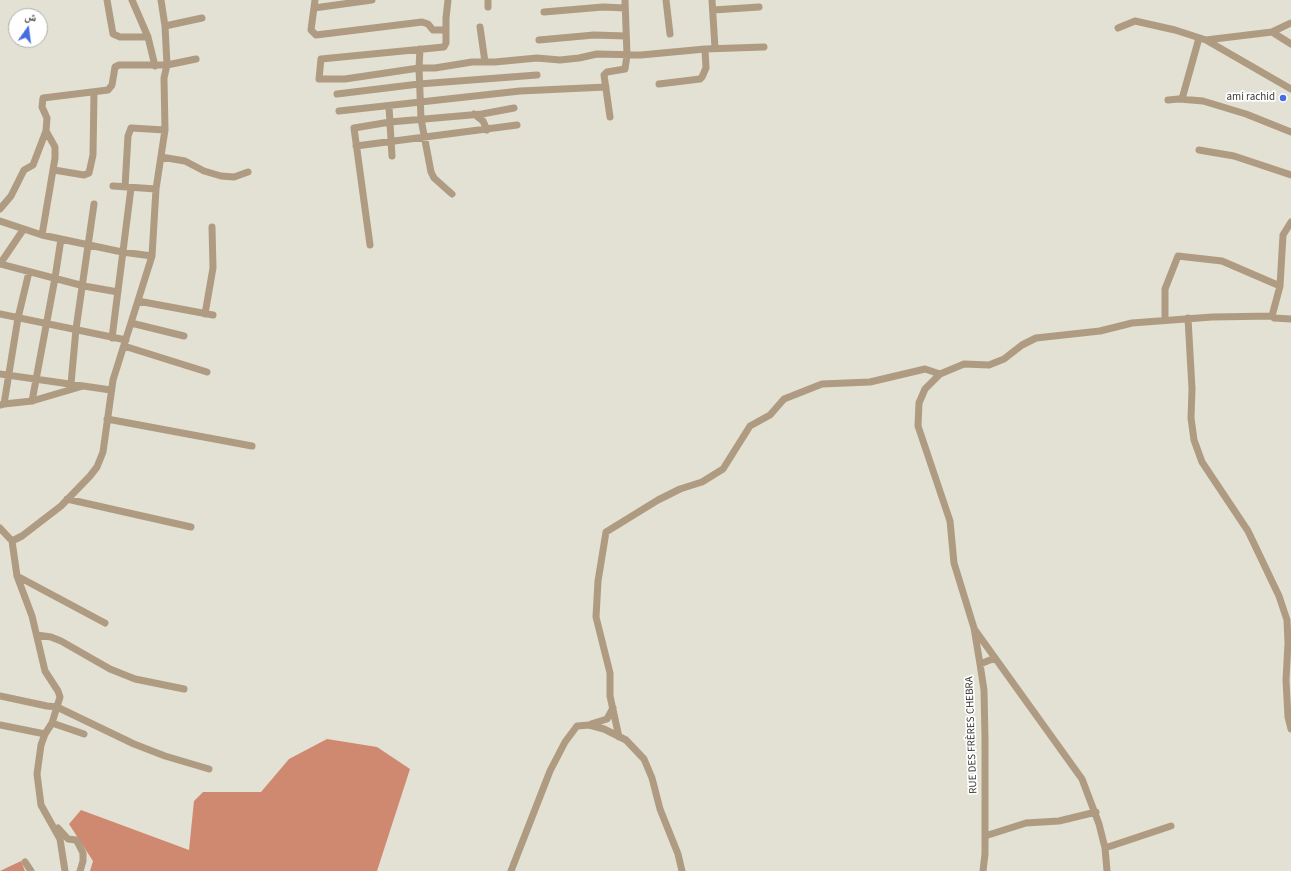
<!DOCTYPE html>
<meta charset="utf-8">
<style>
body{margin:0}
#map{position:relative;width:1291px;height:871px;overflow:hidden;background:#e2e1d3;font-family:"Source Sans 3","Noto Naskh Arabic",sans-serif}
canvas{display:block}
.north{position:absolute;left:8px;top:8px;width:40px;height:40px;box-sizing:border-box;background:#fff;border:1px solid #b0b0ae;border-radius:50%;rotate:14deg;font-size:11px;font-weight:700;line-height:16px;text-align:center;color:#3a3934}
.north::after{content:'';display:block;margin:auto;width:14px;height:18px;background:#486de0;clip-path:polygon(50% 0,100% 100%,50% 72%,0 100%)}
</style>
<div id="map">
<canvas width="1291" height="871"></canvas>
<div class="north">ش</div>
</div>
<script>
const ctx = document.querySelector('canvas').getContext('2d');
ctx.lineJoin = 'round';
function fill(path, color) {
  ctx.fillStyle = color;
  ctx.fill(path, 'evenodd');
}
function shape(rows) {
  const path = new Path2D();
  for (const r of rows) {
    path.moveTo(r[0], r[1]);
    for (let i = 2; i < r.length; i += 2) path.lineTo(r[i], r[i + 1]);
  }
  return path;
}
function stroke(path, color, width, dash) {
  ctx.strokeStyle = color;
  ctx.lineWidth = width;
  ctx.lineCap = dash ? 'butt' : 'round';
  ctx.setLineDash(dash || []);
  ctx.stroke(path);
}
function write(font, color, halo, rows, align = 'center') {
  ctx.font = font + ' "Source Sans 3",sans-serif';
  ctx.lineWidth = 3.5;
  ctx.setLineDash([]);
  ctx.textBaseline = 'middle';
  ctx.strokeStyle = halo;
  ctx.fillStyle = color;
  for (const [text, x, y, turn = 0] of rows) {
    ctx.save();
    ctx.translate(x, y);
    ctx.rotate((+turn || 0) * Math.PI / 180);
    ctx.textAlign = isNaN(turn) ? turn : align;
    if (halo) ctx.strokeText(text, 0, 0);
    ctx.fillText(text, 0, 0);
    ctx.restore();
  }
}
fill(shape([
 [327,739,377,747,410,769,377,871,90,871,93,861,69,824,81,810,189,850,194,801,203,792,261,792,289,759],
 [21,861,25,871,0,871]
]), '#cf8970');
stroke(shape([
 [107,0,113,34,120,37,148,37],
 [132,0,148,37,155,66],
 [315,0,311,30,316,35,422,22,428,24,433,30,446,30],
 [448,0,446,18,446,43,444,47,321,59,319,79,345,79,419,68,435,68,472,62,495,62,537,58,560,60,579,58,597,54,641,55,705,49,764,47],
 [488,0,488,7],
 [666,0,670,34],
 [712,0,715,48],
 [314,8,372,0],
 [713,10,759,7],
 [544,12,603,7,625,8],
 [1291,23,1272,32,1206,40,1291,89],
 [165,26,202,18],
 [480,27,485,62],
 [1118,28,1135,21,1175,30,1206,40],
 [1272,32,1291,44],
 [539,40,594,35,626,36],
 [420,49,419,68,421,119,431,172,434,178,452,194],
 [659,84,700,79,702,77,706,68,705,49],
 [337,94,419,84,537,75],
 [1182,99,1199,38],
 [1168,100,1179,99,1203,101,1246,114,1291,132],
 [389,107,392,156],
 [339,111,520,91,606,87],
 [474,114,483,121,487,130],
 [610,117,604,75,607,72,625,69,627,55,625,0],
 [356,146,517,125],
 [1199,150,1234,156,1291,175],
 [161,157,185,161,204,171,221,176,234,177,248,172],
 [54,170,84,175,89,173,93,155,94,92],
 [113,186,156,189],
 [125,187,128,136,131,128,165,130],
 [0,209,11,196,24,170,33,165,46,131,47,118,42,107,43,98,108,90,112,85,115,67,119,65,167,65,196,59],
 [0,221,42,235,122,252,152,256],
 [42,235,55,158,55,147,46,131],
 [370,245,354,128,390,122,482,114,514,108],
 [0,264,84,286,118,292],
 [0,264,23,230],
 [138,301,213,315],
 [0,314,126,340],
 [205,314,213,268,212,227],
 [1272,316,1280,286,1283,235,1291,222],
 [1188,318,1192,389,1191,418,1194,440,1202,462,1248,531,1279,596,1287,620,1288,643,1286,680,1288,717,1291,729],
 [1165,320,1165,289,1178,256,1222,261,1280,286],
 [131,323,184,336],
 [112,338,131,188],
 [124,346,207,372],
 [0,374,111,390],
 [940,374,925,389,919,403,918,426,950,521,954,563,974,628,980,664,984,690,985,738,985,854,983,871],
 [71,384,76,329,94,204],
 [32,401,55,278,61,239],
 [4,404,32,401,83,386],
 [0,405,4,404,18,318,29,272],
 [107,419,252,446],
 [67,499,191,527],
 [0,528,12,541,22,536,61,506,90,476,97,467,103,452,113,380,152,256,156,189,165,130,164,78,167,65,165,26,161,0],
 [12,541,17,576,32,616,45,671,58,691,60,697,52,723,45,734,41,745,37,774,41,805,60,839,65,871],
 [17,576,105,623],
 [975,630,1082,779,1099,824,1105,848,1107,871],
 [37,635,51,637,61,641,110,669,135,679,184,689],
 [980,664,995,658],
 [0,696,47,706,57,707,134,744,165,756,209,769],
 [52,723,84,734],
 [591,724,607,719,613,708],
 [0,725,45,734],
 [619,737,610,696,610,673,596,617,598,581,606,532,658,500,680,489,702,482,723,469,750,426,770,415,784,399,822,384,870,382,925,369,940,374,964,364,989,365,1004,359,1022,345,1036,338,1100,331,1132,323,1212,317,1272,316,1274,318,1291,319],
 [58,828,68,839,76,840,78,843,83,853,83,861,80,871],
 [985,836,1026,823,1059,821,1096,812],
 [1105,848,1171,826],
 [25,862,31,871],
 [511,871,550,771,565,742,577,726,589,725,604,729,626,740,644,759,652,778,660,809,678,854,682,871]
]), '#af9b82', 7);
for (const [x, y, r, color] of [
 [1283,98,4,"#486de0"]
]) {
  const dot = new Path2D();
  dot.arc(x, y, r, 0, 2 * Math.PI);
  ctx.fillStyle = color;
  ctx.fill(dot);
  stroke(dot, '#fff', 1.5);
}
write('11px', '#3a3934', '#fff', [
 ["ami rachid",1275,98]
], 'right');
write('11px', '#3a3934', '#fff', [
 ["RUE DES FRÈRES CHEBRA",972,735,-92]
]);
</script>
